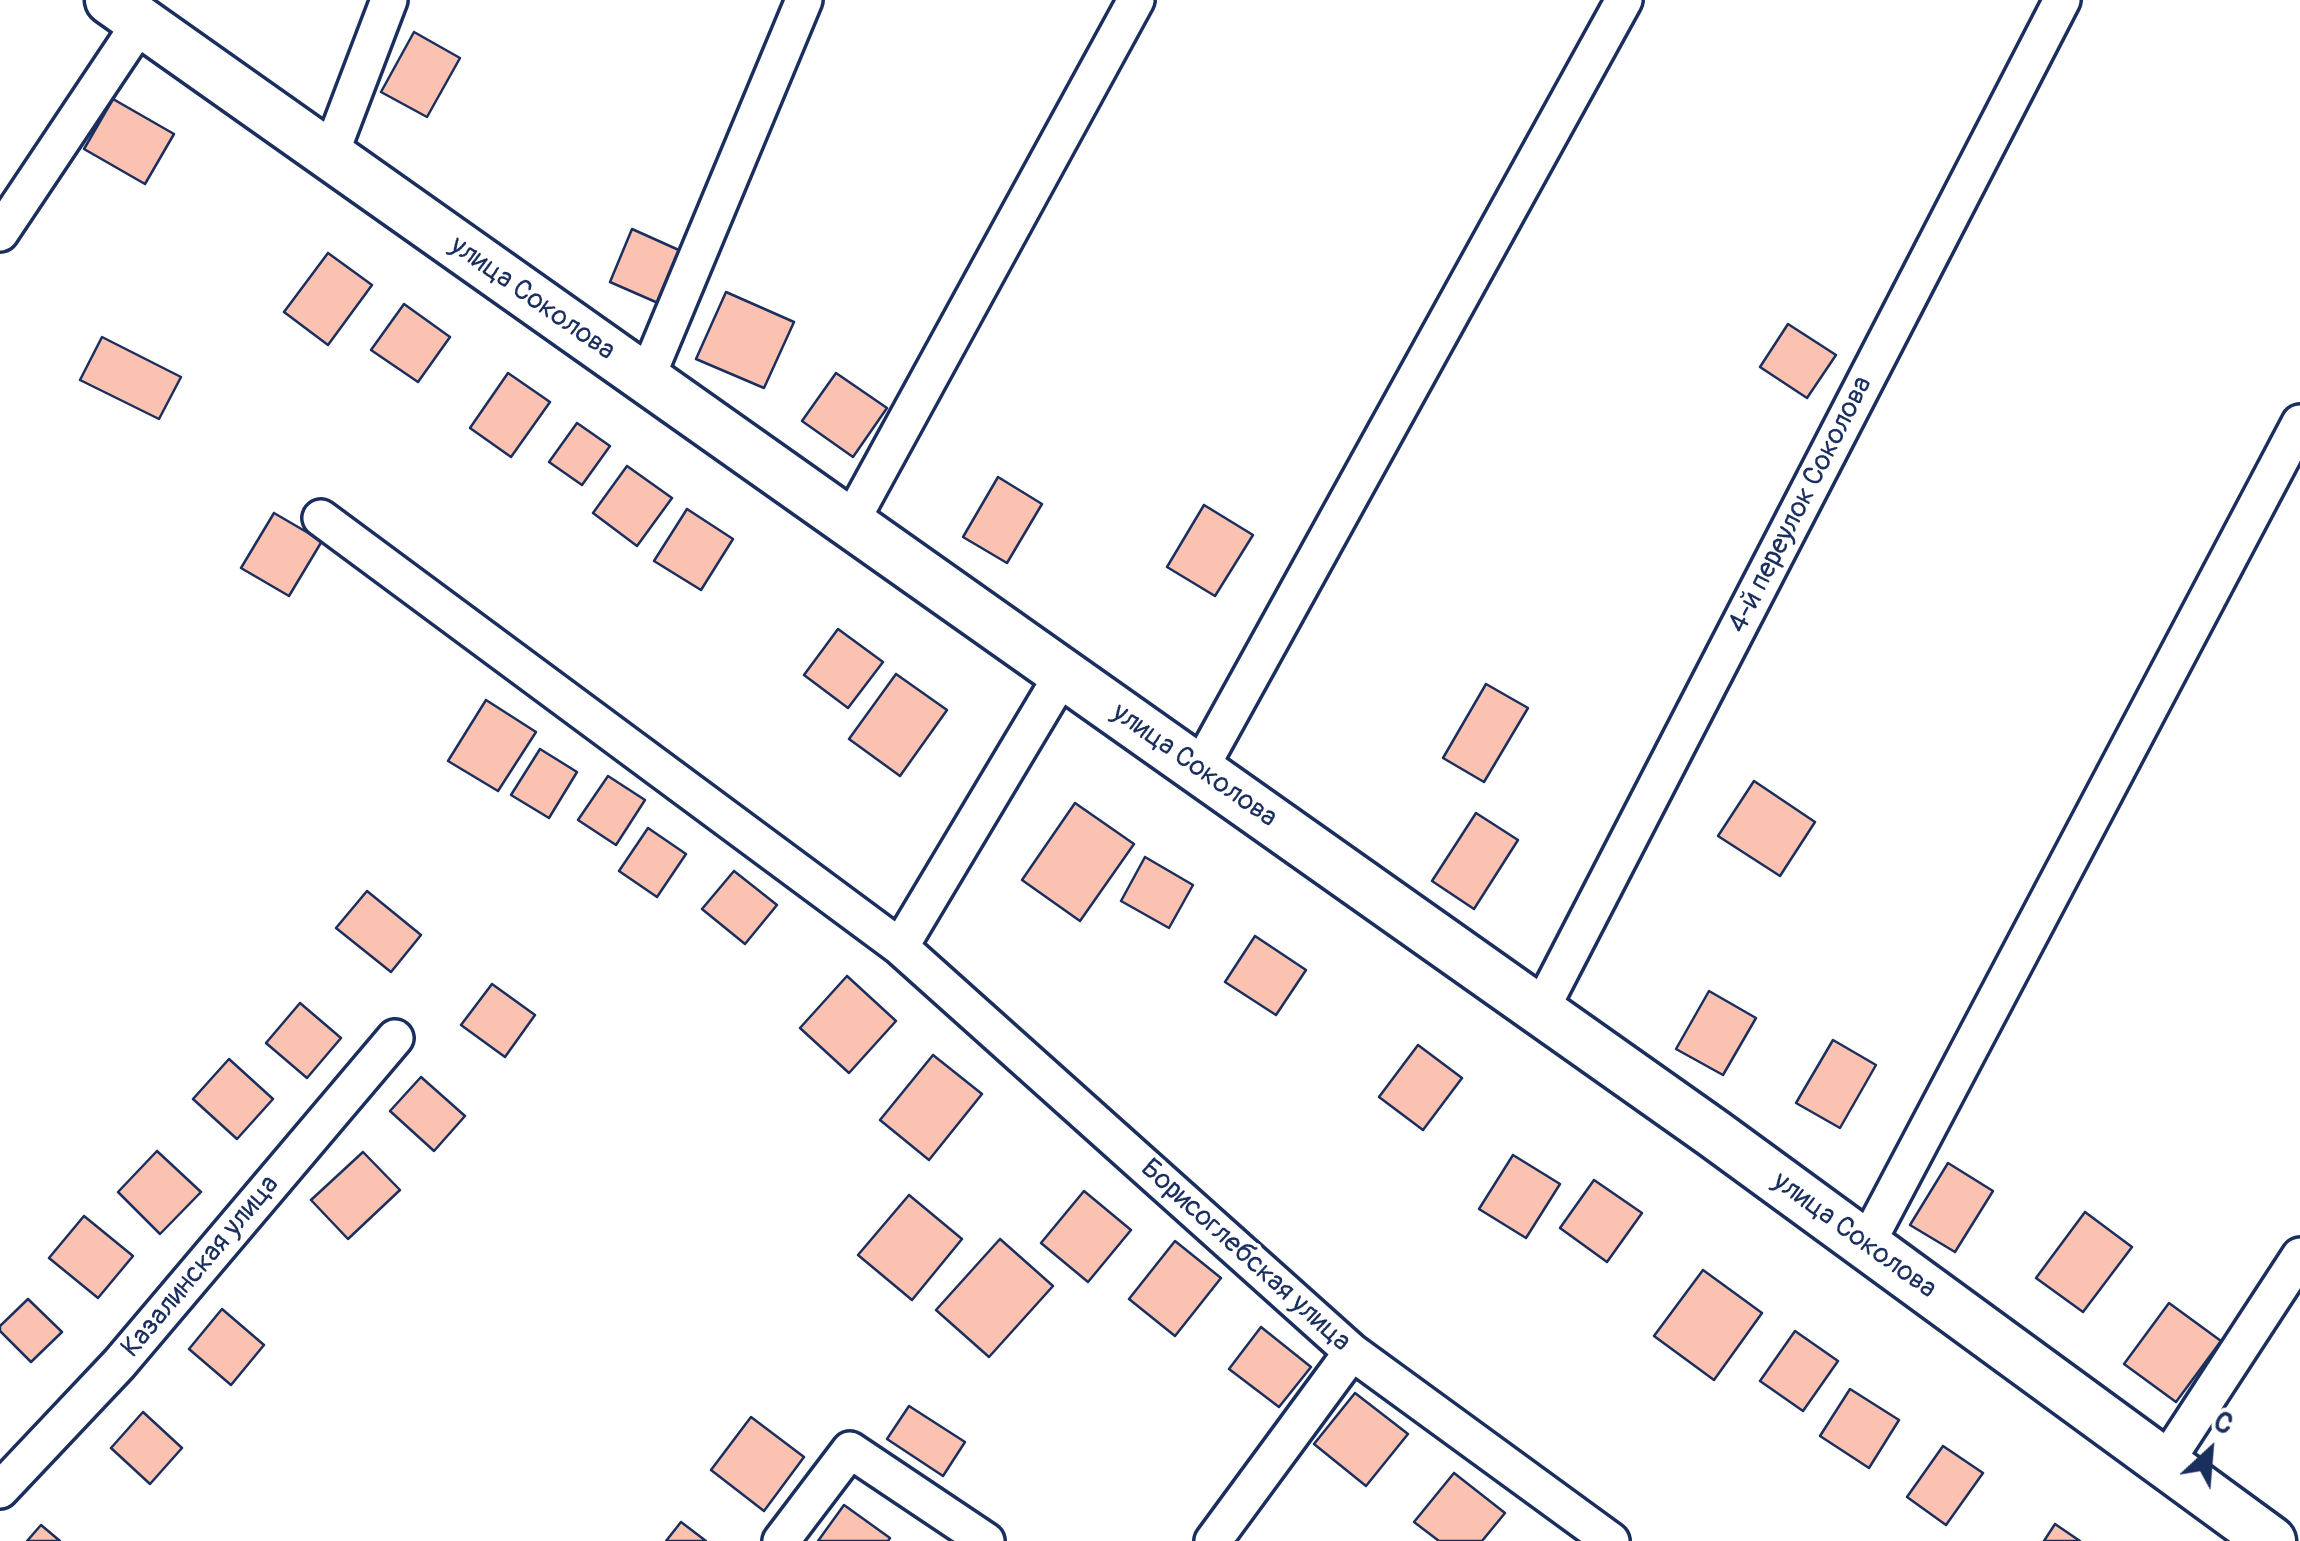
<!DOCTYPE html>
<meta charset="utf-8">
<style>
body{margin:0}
#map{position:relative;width:2300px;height:1541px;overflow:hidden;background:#fff;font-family:Pangolin,sans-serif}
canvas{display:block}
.north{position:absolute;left:2160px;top:1401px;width:100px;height:100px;-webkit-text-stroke:8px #fff;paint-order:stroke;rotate:26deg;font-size:28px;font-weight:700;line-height:40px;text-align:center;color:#1b2f5e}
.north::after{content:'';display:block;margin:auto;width:35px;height:45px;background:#1b2f5e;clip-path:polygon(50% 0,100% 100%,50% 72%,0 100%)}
</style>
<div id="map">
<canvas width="2300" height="1541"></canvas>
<div class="north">С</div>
</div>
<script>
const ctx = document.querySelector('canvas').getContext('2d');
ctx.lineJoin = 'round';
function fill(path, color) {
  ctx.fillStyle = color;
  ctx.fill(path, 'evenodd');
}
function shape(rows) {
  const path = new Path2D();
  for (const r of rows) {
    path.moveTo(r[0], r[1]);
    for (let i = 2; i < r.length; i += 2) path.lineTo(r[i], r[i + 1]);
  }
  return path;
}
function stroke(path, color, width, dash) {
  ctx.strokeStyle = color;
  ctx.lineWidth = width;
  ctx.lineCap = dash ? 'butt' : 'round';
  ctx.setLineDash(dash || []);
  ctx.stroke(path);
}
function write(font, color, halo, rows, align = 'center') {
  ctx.font = font + ' Pangolin,sans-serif';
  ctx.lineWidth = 8;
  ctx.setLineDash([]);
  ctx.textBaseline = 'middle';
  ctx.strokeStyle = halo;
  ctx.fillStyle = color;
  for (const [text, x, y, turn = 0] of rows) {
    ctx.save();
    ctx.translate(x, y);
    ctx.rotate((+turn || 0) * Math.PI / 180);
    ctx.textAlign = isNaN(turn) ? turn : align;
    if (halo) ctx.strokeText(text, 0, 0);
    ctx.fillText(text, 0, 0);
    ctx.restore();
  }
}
const building = shape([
 [414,32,460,58,427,117,381,92,414,32],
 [113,99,174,134,145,184,84,149,113,99],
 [632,229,681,251,658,303,610,282,632,229],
 [328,253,372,285,328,345,284,312,328,253],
 [726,292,794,322,764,388,696,359,726,292],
 [404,304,450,337,418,382,371,350,404,304],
 [1788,324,1836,355,1807,398,1760,367,1788,324],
 [102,337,181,377,159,419,80,380,102,337],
 [508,373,550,402,511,457,470,428,508,373],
 [836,373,887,408,853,457,802,421,836,373],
 [577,423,610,446,582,485,549,462,577,423],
 [627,466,672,498,637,546,593,513,627,466],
 [998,477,1042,504,1007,563,963,537,998,477],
 [1204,505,1253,535,1215,596,1167,567,1204,505],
 [687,509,733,539,701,590,654,561,687,509],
 [274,513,322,541,289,596,241,568,274,513],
 [838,629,883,662,848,708,804,675,838,629],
 [896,674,947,710,900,776,849,739,896,674],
 [1486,684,1528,708,1484,782,1443,758,1486,684],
 [486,700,536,732,498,791,448,761,486,700],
 [540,749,577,772,549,818,511,795,540,749],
 [608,776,645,800,616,845,578,820,608,776],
 [1754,781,1815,822,1780,876,1718,836,1754,781],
 [1075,803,1134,844,1080,921,1022,880,1075,803],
 [1476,813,1518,840,1474,909,1432,881,1476,813],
 [648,828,686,854,657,897,619,871,648,828],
 [1145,857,1193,885,1169,928,1121,901,1145,857],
 [734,871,777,905,745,944,702,909,734,871],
 [367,891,421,935,391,972,336,928,367,891],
 [1255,936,1306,970,1276,1015,1225,982,1255,936],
 [847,976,896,1021,849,1073,800,1028,847,976],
 [492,984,535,1015,505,1057,461,1025,492,984],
 [1709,991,1756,1018,1723,1075,1676,1049,1709,991],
 [300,1003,341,1038,307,1078,266,1043,300,1003],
 [1833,1040,1876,1065,1840,1128,1796,1103,1833,1040],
 [1418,1045,1462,1078,1423,1130,1379,1097,1418,1045],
 [933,1055,982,1094,929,1160,880,1120,933,1055],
 [229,1059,273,1099,237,1139,193,1099,229,1059],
 [421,1077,465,1116,434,1151,390,1111,421,1077],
 [157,1151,201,1192,160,1234,118,1192,157,1151],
 [363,1152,400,1190,348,1239,311,1200,363,1152],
 [1513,1155,1560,1184,1526,1238,1479,1209,1513,1155],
 [1948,1163,1993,1191,1955,1252,1910,1225,1948,1163],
 [1594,1180,1642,1213,1607,1262,1560,1228,1594,1180],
 [1084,1191,1131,1230,1088,1282,1041,1243,1084,1191],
 [909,1195,962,1239,912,1300,858,1255,909,1195],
 [2085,1212,2132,1247,2083,1312,2036,1278,2085,1212],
 [84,1216,133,1256,98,1298,49,1258,84,1216],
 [1000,1239,1053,1286,989,1357,936,1310,1000,1239],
 [1175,1241,1221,1278,1175,1336,1129,1299,1175,1241],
 [1703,1270,1762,1313,1714,1380,1654,1336,1703,1270],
 [28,1299,62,1332,31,1362,0,1331,0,1326,28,1299],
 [2169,1303,2221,1341,2176,1402,2124,1364,2169,1303],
 [222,1309,264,1345,231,1385,189,1349,222,1309],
 [1261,1327,1311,1367,1279,1407,1229,1369,1261,1327],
 [1795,1331,1838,1361,1803,1411,1760,1381,1795,1331],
 [1850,1389,1899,1420,1869,1468,1820,1436,1850,1389],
 [1355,1393,1408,1434,1366,1486,1314,1444,1355,1393],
 [909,1406,965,1442,943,1476,887,1439,909,1406],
 [143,1412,182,1448,150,1484,111,1448,143,1412],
 [751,1417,804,1457,764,1511,711,1470,751,1417],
 [1943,1446,1983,1473,1946,1525,1907,1497,1943,1446],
 [1454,1473,1505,1513,1482,1541,1439,1541,1414,1522,1454,1473],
 [844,1505,890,1538,888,1541,818,1541,844,1505],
 [681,1522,706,1541,666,1541,681,1522],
 [2055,1524,2080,1541,2044,1541,2055,1524],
 [41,1525,60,1541,27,1541,41,1525]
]);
fill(building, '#fbc2b2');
stroke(building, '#1b2f5e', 2.5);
const minor = shape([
 [330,155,389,0],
 [0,233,141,22],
 [646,379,804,0],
 [321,518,900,947,1352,1352,1611,1541],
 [850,523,1136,0],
 [1199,770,1624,0],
 [900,947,1063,674],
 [1540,1011,2062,0],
 [1866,1245,2300,423],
 [2165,1463,2300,1256],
 [0,1490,119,1364,395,1038],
 [781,1541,850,1450,986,1541],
 [1213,1541,1352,1352]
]);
const secondary = shape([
 [110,0,1713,1133,2271,1541]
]);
stroke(minor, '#1b2f5e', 42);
stroke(secondary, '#1b2f5e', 55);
stroke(minor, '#fff', 35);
stroke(secondary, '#fff', 48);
write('28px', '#1b2f5e', '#fff', [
 ["улица Соколова",532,299,35],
 ["4-й переулок Соколова",1801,505,-63],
 ["улица Соколова",1194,766,35],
 ["улица Соколова",1854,1236,36],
 ["Борисоглебская улица",1245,1256,42],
 ["Казалинская улица",201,1267,-50]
]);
</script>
